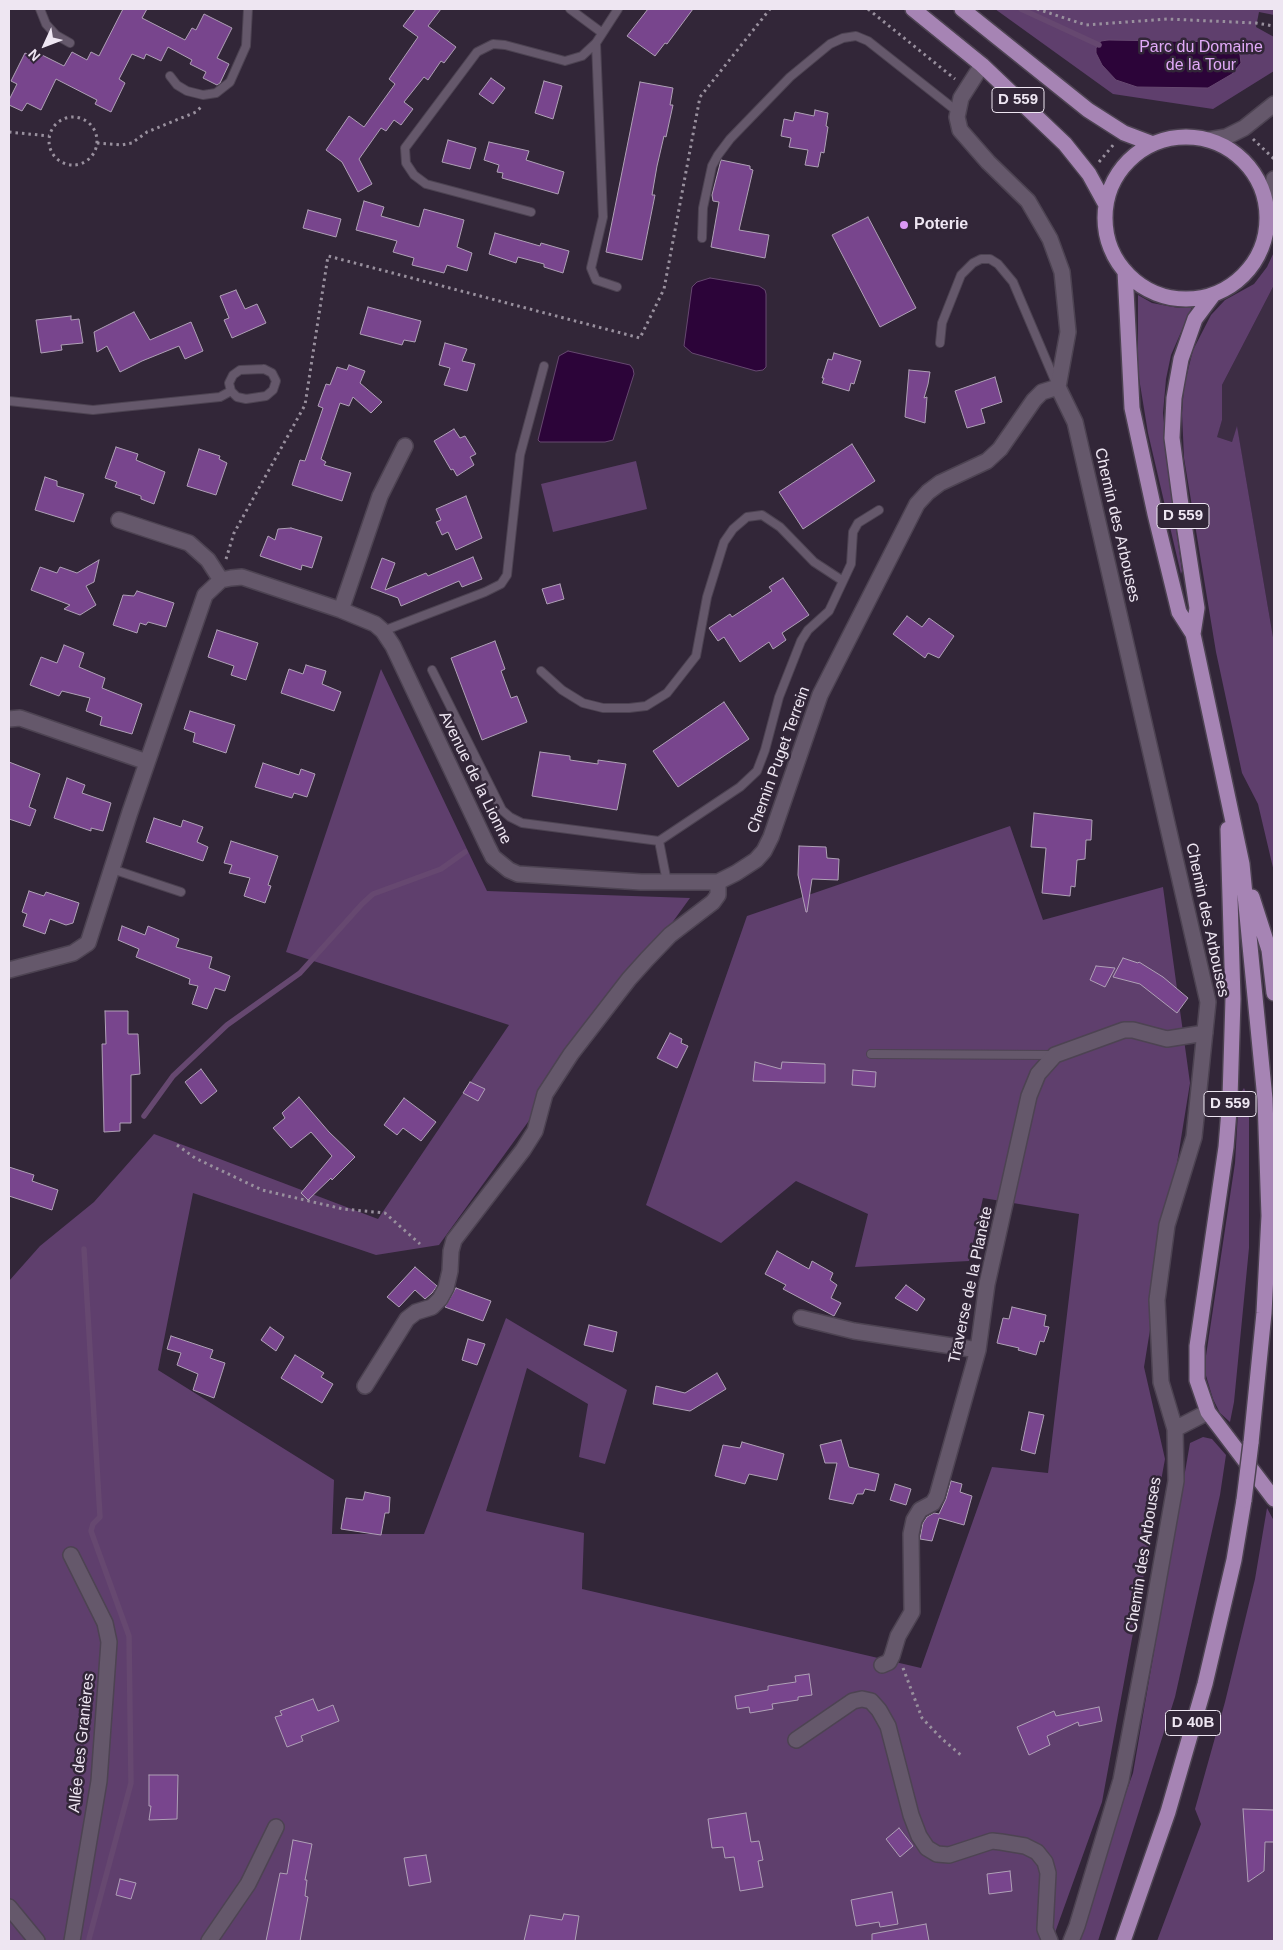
<!DOCTYPE html>
<meta charset="utf-8">
<style>
body{margin:0}
#map{position:relative;width:1283px;height:1950px;overflow:hidden;background:#322638;font-family:Arial,sans-serif}
canvas{display:block}
.frame{position:absolute;inset:0;border:10px solid #eee6f2;pointer-events:none}
.north{position:absolute;left:20px;top:20px;width:50px;height:50px;-webkit-text-stroke:4px #322638;paint-order:stroke;rotate:227deg;font-size:14px;font-weight:700;line-height:20px;text-align:center;color:#eee6f2}
.north::after{content:'';display:block;margin:auto;width:18px;height:22px;background:#eee6f2;clip-path:polygon(50% 0,100% 100%,50% 72%,0 100%)}
</style>
<div id="map">
<canvas width="1283" height="1950"></canvas>
<div class="frame"></div>
<div class="north">N</div>
</div>
<script>
const ctx = document.querySelector('canvas').getContext('2d');
ctx.lineJoin = 'round';
function fill(path, color) {
  ctx.fillStyle = color;
  ctx.fill(path, 'evenodd');
}
function shape(rows) {
  const path = new Path2D();
  for (const r of rows) {
    if (r.length === 3) {
      path.moveTo(r[0] + r[2], r[1]);
      path.arc(r[0], r[1], r[2], 0, 2 * Math.PI);
      continue;
    }
    path.moveTo(r[0], r[1]);
    for (let i = 2; i < r.length; i += 2) path.lineTo(r[i], r[i + 1]);
  }
  return path;
}
function stroke(path, color, width, dash) {
  ctx.strokeStyle = color;
  ctx.lineWidth = width;
  ctx.lineCap = dash ? 'butt' : 'round';
  ctx.setLineDash(dash || []);
  ctx.stroke(path);
}
function write(font, color, halo, rows, align = 'center') {
  ctx.font = font + ' Arial,sans-serif';
  ctx.lineWidth = 5;
  ctx.setLineDash([]);
  ctx.textBaseline = 'middle';
  ctx.strokeStyle = halo;
  ctx.fillStyle = color;
  for (const [text, x, y, turn = 0] of rows) {
    ctx.save();
    ctx.translate(x, y);
    ctx.rotate((+turn || 0) * Math.PI / 180);
    ctx.textAlign = isNaN(turn) ? turn : align;
    if (halo) ctx.strokeText(text, 0, 0);
    ctx.fillText(text, 0, 0);
    ctx.restore();
  }
}
fill(shape([
 [1274,285,1274,643,1237,427,1232,442,1216,437,1222,420,1222,385]
]), '#3d2d44');
fill(shape([
 [995,9,1274,9,1274,15,1259,12,1256,27,1274,37,1274,71,1213,109,1113,94],
 [1274,252,1274,285,1222,385,1222,420,1217,437,1232,442,1237,426,1274,643,1274,872,1258,804,1242,773,1216,652,1184,458,1182,413,1184,386,1193,350,1211,315,1225,300,1254,284,1267,267],
 [1138,295,1152,303,1179,308,1192,307,1171,355,1166,379,1163,413,1170,484,1182,571,1181,574,1148,433,1138,372],
 [636,461,647,509,553,532,541,484],
 [381,669,487,891,690,898,439,1245,376,1255,193,1193,158,1370,334,1480,332,1534,424,1534,506,1318,627,1390,605,1464,579,1457,588,1404,527,1368,486,1511,584,1533,582,1589,921,1668,992,1467,1048,1473,1079,1214,983,1198,969,1261,855,1267,868,1214,796,1181,721,1243,646,1205,747,916,1010,826,1043,920,1163,887,1190,1083,1144,1367,1165,1459,1102,1802,1052,1941,9,1941,9,1281,40,1246,94,1202,154,1134,378,1219,509,1025,286,952],
 [1244,1088,1249,1099,1249,1248,1234,1402,1230,1422,1220,1413,1213,1399,1204,1369,1235,1163,1239,1096],
 [1203,1437,1212,1439,1226,1455,1220,1495,1175,1697,1098,1941,1073,1941,1133,1773,1190,1443],
 [1267,1508,1274,1521,1274,1941,1157,1941,1201,1824,1195,1809,1225,1702,1255,1579]
]), '#5f3f6d');
const water = shape([
 [1108,40,1226,42,1237,47,1240,55,1241,63,1232,74,1208,88,1137,87,1116,80,1102,65,1096,53,1096,48,1101,41,1108,40],
 [710,278,759,286,765,290,766,294,766,367,763,370,756,371,692,353,684,346,692,287,697,282,710,278],
 [568,351,630,365,633,369,634,374,613,440,605,442,540,442,538,440,559,356,568,351]
]);
fill(water, '#2c0439');
stroke(water, '#664870', 1);
stroke(shape([
 [1021,9,1099,45],
 [144,1116,173,1076,227,1025,300,973,362,904,373,894,441,869,465,852],
 [84,1249,100,1517,93,1524,91,1531,129,1636,131,1783,89,1939]
]), '#664870', 5.5);
const building = shape([
 [123,9,147,9,142,18,185,40,192,28,196,30,204,14,232,28,217,58,229,64,220,83,217,85,203,78,206,72,190,64,192,60,168,47,161,61,146,54,144,59,132,54,119,79,125,83,111,112,95,104,97,100,56,79,41,110,27,103,22,111,9,105,9,100,17,84,11,81,25,53,35,58,38,53,64,66,72,52,87,60,91,52,99,56,123,9],
 [416,9,441,9,428,26,456,47,444,63,441,61,428,80,424,77,404,102,413,109,401,125,394,120,386,131,381,128,359,159,372,184,358,192,342,162,326,150,349,116,364,127,395,84,389,79,418,37,403,26,416,9],
 [648,9,693,9,667,44,665,43,655,56,627,36,648,9],
 [491,78,505,88,493,104,479,94,491,78],
 [544,81,562,86,553,119,535,113,544,81],
 [640,82,673,88,670,105,673,105,666,137,664,136,657,166,652,195,655,195,642,260,606,252,640,82],
 [815,110,828,113,826,126,828,127,824,153,821,152,818,167,805,165,808,150,789,147,791,138,781,136,784,119,793,121,795,112,814,116,815,110],
 [448,140,476,148,470,169,442,162,448,140],
 [489,142,529,151,526,160,564,172,558,194,502,178,503,173,497,172,499,165,484,160,489,142],
 [721,160,750,166,750,169,753,170,739,230,769,235,765,258,711,247,719,202,713,201,712,195,721,160],
 [364,201,384,207,381,216,419,227,424,209,464,220,457,247,472,253,467,271,447,265,444,273,412,265,414,258,393,252,397,241,356,230,364,201],
 [308,210,341,219,336,237,303,228,308,210],
 [868,217,916,308,880,327,832,235,868,217],
 [495,233,540,246,541,243,569,251,563,273,544,267,544,264,518,257,516,263,489,254,495,233],
 [236,290,245,309,257,304,266,323,232,338,224,320,229,318,220,296,236,290],
 [368,307,421,321,415,342,404,340,402,345,360,334,368,307],
 [134,312,150,340,191,322,203,351,185,359,179,346,142,361,120,372,107,346,97,352,94,332,134,312],
 [71,316,71,320,79,319,83,343,61,345,62,350,41,353,36,320,71,316],
 [445,343,467,349,462,361,475,364,467,391,444,385,450,368,439,365,445,343],
 [834,353,861,361,854,384,851,383,849,391,822,383,824,378,822,378,828,359,832,360,834,353],
 [349,365,365,371,360,383,382,402,371,413,353,397,349,406,340,403,321,459,326,462,324,465,351,473,342,501,292,485,300,460,305,461,323,408,318,406,326,384,330,385,337,367,347,370,349,365],
 [909,370,930,372,928,384,924,398,927,397,925,423,905,417,909,370],
 [995,377,1002,402,981,409,985,423,967,428,955,391,995,377],
 [454,429,460,438,465,436,476,454,470,457,474,465,457,476,453,469,451,470,434,441,454,429],
 [852,444,875,481,803,529,779,492,852,444],
 [116,447,138,454,136,460,165,472,154,504,141,499,141,496,115,487,117,482,105,478,116,447],
 [199,449,220,456,219,459,227,463,216,495,187,486,199,449],
 [45,477,57,481,57,486,84,494,74,522,35,510,45,477],
 [466,496,482,538,456,550,448,532,442,535,436,522,441,520,436,509,466,496],
 [291,528,322,537,312,568,302,565,301,570,260,556,268,536,275,540,278,529,291,528],
 [473,557,482,579,462,587,459,581,401,606,398,598,371,588,382,558,395,563,385,590,426,573,428,576,473,557],
 [99,560,94,582,86,586,96,605,80,615,64,609,70,605,31,590,40,567,57,573,60,567,77,573,99,560],
 [783,578,809,615,782,633,786,640,779,645,773,649,769,642,740,662,724,637,718,641,709,628,730,614,732,617,772,591,769,587,783,578],
 [560,584,564,599,547,604,542,589,560,584],
 [137,591,174,603,166,627,148,622,146,625,140,623,137,633,113,625,123,595,134,596,137,591],
 [907,616,922,627,929,618,954,636,939,658,928,653,925,658,893,634,907,616],
 [217,630,258,643,246,680,231,675,234,666,208,657,217,630],
 [495,641,505,669,501,671,511,698,517,696,527,722,482,740,451,658,495,641],
 [64,645,84,653,79,667,105,678,102,688,142,704,132,734,100,725,102,717,86,711,90,698,62,691,59,696,30,685,41,657,57,663,64,645],
 [306,665,326,671,322,684,341,692,334,711,281,693,289,669,303,674,306,665],
 [724,702,749,739,678,787,653,751,724,702],
 [190,711,235,725,226,753,193,742,195,733,184,729,190,711],
 [540,752,570,756,570,760,598,764,598,760,626,764,617,810,532,796,540,752],
 [9,762,40,774,29,807,36,810,30,826,9,819,9,762],
 [263,763,299,775,301,769,315,774,307,797,294,793,292,798,255,787,263,763],
 [67,778,85,785,82,793,111,803,103,831,91,828,91,831,54,818,67,778],
 [1034,813,1092,820,1091,840,1086,840,1085,859,1077,860,1075,887,1071,886,1070,896,1042,893,1046,848,1031,847,1034,813],
 [154,818,181,827,183,820,203,827,197,842,208,847,203,861,146,842,154,818],
 [231,841,278,856,268,885,271,886,265,903,244,896,250,878,229,873,232,865,224,863,231,841],
 [799,846,826,847,827,858,839,859,838,880,812,879,807,912,806,912,798,875,799,846],
 [29,891,44,896,46,892,79,903,73,923,66,925,50,919,45,934,23,926,27,914,22,912,29,891],
 [122,926,145,935,148,926,179,939,176,947,212,957,209,968,230,976,225,991,215,988,207,1009,192,1004,198,986,189,984,190,979,136,957,139,949,118,940,122,926],
 [1123,958,1138,963,1139,962,1163,977,1188,998,1177,1013,1140,984,1113,977,1123,958],
 [1096,966,1115,968,1105,987,1090,980,1096,966],
 [105,1011,128,1011,128,1034,138,1034,140,1074,131,1075,131,1123,120,1123,120,1131,104,1132,102,1044,106,1044,105,1011],
 [670,1033,682,1039,681,1043,688,1046,677,1068,657,1058,670,1033],
 [755,1062,781,1069,782,1062,825,1064,825,1083,753,1081,755,1062],
 [201,1069,217,1091,201,1104,185,1082,201,1069],
 [853,1070,876,1072,875,1087,852,1085,853,1070],
 [470,1082,485,1089,478,1101,463,1093,470,1082],
 [299,1097,329,1132,355,1157,332,1180,331,1178,308,1200,301,1193,332,1156,311,1132,291,1148,273,1128,285,1118,282,1113,299,1097],
 [404,1098,436,1122,421,1141,403,1128,397,1135,384,1125,404,1098],
 [9,1167,34,1175,32,1181,58,1190,52,1210,9,1196,9,1167],
 [777,1251,809,1269,812,1261,833,1273,830,1280,837,1285,831,1298,841,1303,834,1316,783,1289,786,1285,765,1274,777,1251],
 [415,1267,437,1286,432,1293,425,1299,415,1290,399,1307,387,1297,415,1267],
 [906,1285,925,1299,917,1311,895,1298,906,1285],
 [456,1288,491,1301,483,1321,445,1307,456,1288],
 [1012,1307,1046,1315,1044,1326,1049,1327,1044,1342,1040,1341,1036,1355,1018,1350,1019,1348,997,1343,1003,1318,1009,1319,1012,1307],
 [589,1325,617,1332,613,1352,584,1345,589,1325],
 [270,1327,284,1337,276,1351,261,1340,270,1327],
 [171,1336,213,1350,210,1358,225,1363,214,1398,193,1390,198,1374,177,1365,181,1353,167,1349,171,1336],
 [468,1339,485,1344,477,1365,462,1360,468,1339],
 [295,1355,324,1373,321,1377,333,1384,322,1403,281,1378,295,1355],
 [717,1373,726,1389,690,1411,653,1404,656,1386,685,1393,717,1373],
 [1029,1412,1044,1415,1035,1454,1021,1450,1029,1412],
 [841,1440,849,1467,879,1474,875,1491,865,1489,863,1494,857,1494,853,1504,829,1499,837,1463,825,1463,820,1445,841,1440],
 [742,1442,784,1454,777,1480,749,1474,745,1484,715,1476,723,1445,740,1448,742,1442],
 [951,1481,962,1484,960,1492,972,1496,964,1525,939,1518,932,1541,920,1539,923,1523,927,1517,934,1513,939,1514,946,1499,951,1481],
 [895,1484,911,1489,906,1505,890,1500,895,1484],
 [365,1492,390,1497,389,1513,385,1513,381,1535,341,1529,346,1498,363,1500,365,1492],
 [809,1674,812,1695,798,1697,798,1700,772,1704,773,1709,750,1713,749,1707,737,1709,735,1696,768,1690,768,1686,796,1682,795,1676,809,1674],
 [313,1699,318,1711,333,1705,339,1721,301,1736,303,1741,287,1747,275,1717,282,1715,280,1711,313,1699],
 [1099,1707,1102,1721,1079,1726,1078,1722,1047,1736,1050,1745,1029,1755,1017,1727,1054,1711,1056,1716,1099,1707],
 [149,1775,178,1775,177,1819,149,1820,151,1806,149,1806,149,1775],
 [1243,1809,1274,1810,1274,1842,1265,1842,1264,1871,1248,1882,1243,1809],
 [746,1813,751,1842,759,1841,763,1860,758,1861,763,1887,740,1891,734,1857,725,1858,723,1847,712,1848,708,1819,746,1813],
 [899,1828,913,1846,900,1857,886,1839,899,1828],
 [293,1840,312,1844,305,1880,307,1880,305,1896,308,1897,300,1941,266,1941,280,1873,287,1874,293,1840],
 [426,1855,431,1882,409,1886,404,1858,426,1855],
 [1010,1871,1012,1891,989,1894,987,1874,1010,1871],
 [120,1879,136,1883,131,1899,116,1895,120,1879],
 [892,1892,898,1924,880,1927,879,1922,856,1926,851,1900,892,1892],
 [564,1914,579,1916,575,1941,524,1941,530,1915,562,1920,564,1914],
 [926,1924,929,1941,872,1941,872,1934,926,1924]
]);
fill(building, '#78458d');
stroke(building, '#afa0b6', 1);
const lane = shape([
 [40,9,46,24,56,35,70,43],
 [570,9,601,32],
 [596,43,603,217,591,268,596,280,617,287],
 [170,76,177,85,187,91,203,95,216,93,230,82,246,46,248,9],
 [531,212,426,184,414,175,406,163,405,148,477,52,493,44,505,45,565,61,582,56,596,43,618,9],
 [702,238,703,208,712,166,718,155,730,139,790,77,830,44,843,38,856,36,868,41,958,112],
 [940,343,942,323,961,275,973,263,981,259,990,259,998,264,1013,282,1056,383],
 [264,369,272,373,276,381,273,390,266,396,246,399,237,397,231,391,229,383,233,375,240,370,264,369],
 [9,401,93,410,220,397,231,391],
 [383,631,485,592,501,584,507,575,520,455,544,366],
 [432,670,502,810,510,817,522,823,659,841],
 [541,671,562,690,583,703,603,708,629,708,646,706,667,693,696,656,707,597,724,542,733,529,747,517,762,515,780,527,814,562,843,581],
 [112,869,181,892],
 [667,882,659,841,740,787,757,771,765,750,779,697,801,641,808,630,829,611,851,564,853,532,858,523,879,510],
 [871,1054,1054,1055]
]);
const street = shape([
 [982,65,961,98,957,117,960,130,988,162,1028,201,1050,239,1062,272,1068,332,1058,387,1075,422,1208,1002,1194,1137,1167,1225,1157,1300,1161,1382,1175,1429,1176,1481,1150,1627,1121,1780,1077,1926,1071,1941],
 [119,520,189,543,208,560,221,580],
 [341,610,380,496,405,446],
 [9,719,20,718,147,762],
 [9,970,73,953,88,943,130,812,205,595,221,580,231,578,242,577,341,610,375,624,383,631,393,646,487,845,493,857,509,870,518,874,641,882,718,882],
 [801,1318,854,1331,978,1350],
 [365,1386,407,1319,416,1312,432,1307,440,1299,446,1288,450,1271,451,1251,454,1240,523,1150,535,1131,545,1094,571,1054,629,979,647,959,670,935,713,902,718,895,718,882,736,873,756,860,764,851,771,837,820,695,917,504,928,492,940,483,987,461,1000,449,1034,400,1042,392,1058,387],
 [1175,1429,1208,1412],
 [71,1555,105,1623,109,1642,99,1781,72,1941],
 [882,1665,889,1662,892,1656,898,1636,912,1612,911,1534,914,1520,920,1510,933,1503,937,1496,978,1350,987,1284,1029,1096,1038,1074,1055,1055,1124,1030,1133,1030,1167,1039,1205,1033],
 [796,1740,853,1701,862,1699,871,1701,879,1710,888,1726,911,1815,919,1836,927,1848,937,1854,949,1855,992,1841,1001,1842,1025,1846,1037,1852,1045,1862,1048,1873,1045,1929,1050,1941],
 [9,1907,37,1941],
 [209,1941,248,1884,276,1827]
]);
const secondary = shape([
 [1208,140,1226,137,1244,128,1274,104],
 [1267,212,1274,179]
]);
const primary = shape([
 [913,9,982,65,1065,144,1089,174,1106,205],
 [962,9,1088,110,1124,133,1153,144],
 [1186,218,81],
 [1125,271,1132,408,1155,514,1179,612,1193,634],
 [1213,295,1195,319,1181,359,1174,398,1172,438,1180,498,1197,608,1193,634,1242,864,1265,1099,1269,1216,1264,1313,1251,1443],
 [1228,829,1233,999,1230,1098,1226,1147,1197,1346,1197,1380,1208,1412,1274,1499],
 [1252,897,1269,950,1274,993],
 [1123,1941,1168,1812,1205,1684,1234,1560,1244,1500]
]);
stroke(lane, '#4d4352', 10);
stroke(street, '#4d4352', 18);
stroke(secondary, '#4d4352', 18);
stroke(primary, '#4d4352', 18);
stroke(shape([
 [868,9,955,79],
 [1037,9,1086,25,1167,19,1256,23,1274,26],
 [73,141,24],
 [9,132,49,136],
 [1253,139,1274,159],
 [97,143,121,145,132,143,147,132,196,112,201,107],
 [1099,162,1114,144],
 [226,559,234,533,305,405,328,256,640,338,664,289,700,97,770,9],
 [177,1145,195,1158,262,1190,343,1209,385,1213,420,1244],
 [903,1668,922,1718,941,1738,962,1756]
]), '#99909e', 3, [2.5, 4]);
stroke(lane, '#65586b', 8);
stroke(street, '#65586b', 15);
stroke(secondary, '#65586b', 15);
stroke(primary, '#a684b4', 15);
const primaryBridge = shape([
 [1244,1500,1251,1443]
]);
stroke(primaryBridge, '#4d4352', 18, []);
stroke(primaryBridge, '#a684b4', 15);
for (const [x, y, r, color] of [
 [904,225,5,"#db99f6"]
]) {
  const dot = new Path2D();
  dot.arc(x, y, r, 0, 2 * Math.PI);
  ctx.fillStyle = color;
  ctx.fill(dot);
  stroke(dot, '#322638', 2);
}
for (const [x, y, w] of [
 [1018,100,52],
 [1183,516,52],
 [1230,1104,52],
 [1193,1723,55]
]) {
  const box = new Path2D();
  box.roundRect(x - w / 2, y - 12.5, w, 25, 4);
  ctx.fillStyle = '#322638';
  ctx.fill(box);
  stroke(box, '#eee6f2', 1);
}
write('bold 15px', '#eee6f2', null, [
 ["D 559",1018,100],
 ["D 559",1183,516],
 ["D 559",1230,1104],
 ["D 40B",1193,1723]
]);
write('16px', '#e2aaf9', '#322638', [
 ["Parc du Domaine",1201,48],
 ["de la Tour",1201,66]
]);
write('bold 16px', '#eee6f2', '#322638', [
 ["Poterie",914,225]
], 'left');
write('16px', '#eee6f2', '#322638', [
 ["Chemin des Arbouses",1117,525,77],
 ["Chemin Puget Terrein",779,760,-70],
 ["Avenue de la Lionne",475,778,64],
 ["Chemin des Arbouses",1207,920,78],
 ["Traverse de la Planète",971,1285,-78],
 ["Chemin des Arbouses",1144,1555,-81],
 ["Allée des Granières",82,1743,-84]
]);
</script>
